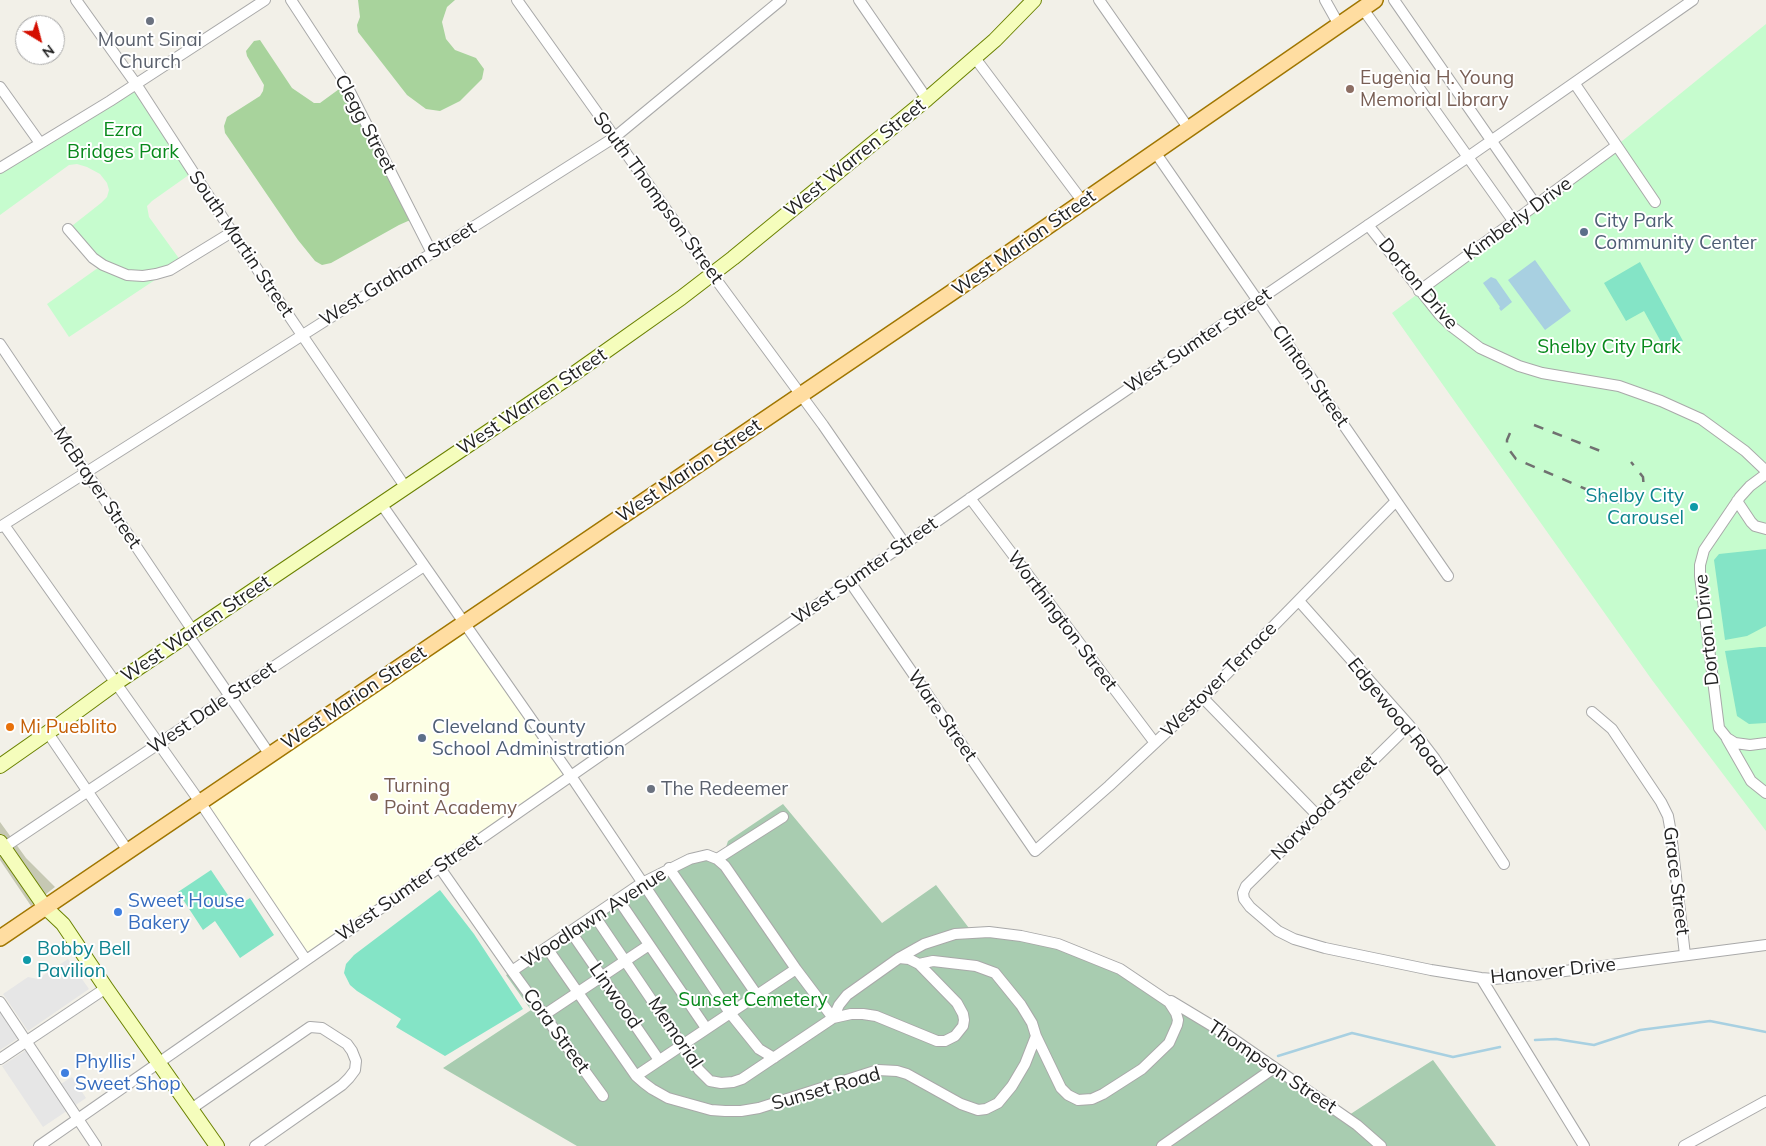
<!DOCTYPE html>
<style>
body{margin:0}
#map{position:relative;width:1766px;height:1146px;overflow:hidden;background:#f2f0e8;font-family:Mulish,sans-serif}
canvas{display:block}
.north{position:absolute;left:15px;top:15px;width:50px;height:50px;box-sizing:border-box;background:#fff;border:1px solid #a7a7a7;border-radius:50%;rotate:143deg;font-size:14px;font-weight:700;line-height:20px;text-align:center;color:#222}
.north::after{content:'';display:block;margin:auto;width:18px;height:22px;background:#d40f00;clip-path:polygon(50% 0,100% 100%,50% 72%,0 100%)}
</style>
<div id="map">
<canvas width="1766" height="1146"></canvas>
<div class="north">N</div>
</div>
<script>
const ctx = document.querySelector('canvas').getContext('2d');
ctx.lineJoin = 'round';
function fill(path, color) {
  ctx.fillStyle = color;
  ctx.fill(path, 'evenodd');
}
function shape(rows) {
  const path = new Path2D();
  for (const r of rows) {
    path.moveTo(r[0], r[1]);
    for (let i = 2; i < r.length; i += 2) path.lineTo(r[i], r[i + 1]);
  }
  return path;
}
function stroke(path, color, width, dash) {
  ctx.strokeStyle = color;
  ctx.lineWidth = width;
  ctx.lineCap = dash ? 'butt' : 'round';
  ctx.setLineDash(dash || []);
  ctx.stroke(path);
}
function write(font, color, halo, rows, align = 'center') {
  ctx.font = font + ' Mulish,sans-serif';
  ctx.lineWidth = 4;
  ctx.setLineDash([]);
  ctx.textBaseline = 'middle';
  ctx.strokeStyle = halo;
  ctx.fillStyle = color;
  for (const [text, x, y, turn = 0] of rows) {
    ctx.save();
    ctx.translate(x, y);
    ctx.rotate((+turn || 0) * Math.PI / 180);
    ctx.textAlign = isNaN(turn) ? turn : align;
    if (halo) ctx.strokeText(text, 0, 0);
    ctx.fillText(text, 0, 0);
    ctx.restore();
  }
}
fill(shape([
 [463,624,571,776,306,960,200,802]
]), '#fdffe5');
fill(shape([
 [0,822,26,858,55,887,31,906,0,860]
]), '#c6c8b3');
fill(shape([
 [358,0,455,0,447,7,442,22,446,39,455,50,476,58,484,69,482,79,460,101,440,111,426,109,407,95,358,32,357,25,360,17],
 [260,40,292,88,314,103,320,103,346,84,416,222,408,221,399,225,331,263,322,265,315,261,298,240,225,133,224,126,227,117,260,96,263,91,264,85,247,56,246,51,254,41]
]), '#a8d39c');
fill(shape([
 [783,804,882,923,936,885,972,932,1021,936,1120,969,1346,1117,1433,1060,1496,1146,577,1146,443,1068,531,1010,506,975,642,883,675,865,727,853,726,847,728,841]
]), '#a8ccb0');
fill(shape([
 [1766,24,1766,831,1652,680,1392,313,1616,146],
 [136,84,193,172,152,201,147,206,149,217,183,264,170,270,69,337,47,304,102,265,68,229,101,203,107,197,109,190,107,183,100,174,87,167,77,164,69,165,0,215,0,168]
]), '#c6fcce');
fill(shape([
 [1640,262,1683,341,1666,351,1644,311,1626,321,1604,283],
 [1766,549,1766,626,1747,636,1725,640,1714,560,1719,554],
 [1760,647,1766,647,1766,723,1749,724,1737,716,1725,651],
 [211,870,236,907,250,898,274,935,240,958,215,921,203,930,178,892],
 [440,890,474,934,523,1009,445,1056,396,1027,401,1019,357,991,350,985,344,973,346,964,354,955]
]), '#84e4c6');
fill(shape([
 [68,959,89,989,28,1031,3,994,28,977,38,979],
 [0,1011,20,1037,0,1050],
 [29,1048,56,1087,72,1077,86,1098,43,1127,2,1066]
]), '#e6e6e6');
fill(shape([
 [1535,260,1571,311,1545,330,1508,280],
 [1491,277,1496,279,1512,302,1501,311,1499,308,1500,307,1483,283]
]), '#a8d0e1');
stroke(shape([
 [1535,1040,1556,1039,1594,1045,1640,1030,1710,1021,1766,1032],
 [1278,1056,1352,1033,1453,1057,1500,1047]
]), '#a8d0e1', 2.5);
const street = shape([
 [76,0,136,84,232,232,406,488],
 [291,0,346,84,432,253],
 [517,0,712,274,823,425,905,544],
 [859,0,927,99],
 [1099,0,1189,129],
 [1325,0,1339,25],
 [1394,0,1536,205],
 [1363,9,1514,222],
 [975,58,1083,202],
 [1575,84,1655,202],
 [0,87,40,143],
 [1155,152,1448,576],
 [0,168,110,101,265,0],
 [1368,225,1439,314,1451,326,1480,348,1519,366,1542,373,1619,386,1661,401,1701,419,1745,451,1766,471],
 [68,229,93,258,103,265,127,275,143,276,156,274,170,270,232,232],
 [1419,291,1616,146],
 [0,344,193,631],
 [1766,474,1750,486,1740,497,1704,550,1700,565,1700,576,1719,728,1727,738,1735,743,1750,745,1766,743],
 [970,498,1155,743],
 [1737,501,1751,522,1755,526,1766,529],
 [382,505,571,776,730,1013,759,1049,774,1058],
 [4,525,200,802,306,960],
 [0,527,615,137,781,0],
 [850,582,1035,851,1109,786,1203,698,1396,501],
 [1299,601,1409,725,1435,759,1504,864],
 [188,635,270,755],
 [1203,698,1317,815],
 [1592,712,1612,729,1661,802,1668,816,1671,833,1685,955],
 [1409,725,1246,886,1243,893,1244,899,1250,907,1278,931,1294,939,1325,948,1431,970,1481,978,1494,979,1534,975,1766,945],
 [48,733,128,851],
 [1727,739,1751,781,1766,793],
 [0,850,424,566],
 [717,859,783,817],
 [440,868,512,971,603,1096],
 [669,868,757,995],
 [618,899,706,1028],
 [594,915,699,1070,710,1081,721,1083,733,1082,742,1079,833,1018,851,1014,863,1014,876,1016,937,1041,945,1041,955,1036,963,1026,964,1020,963,1014,957,1003,919,964,909,959,899,958],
 [571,932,659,1060],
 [547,948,636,1076,644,1083,652,1089,668,1098,711,1110,725,1111,741,1111,759,1108,878,1070,897,1071,907,1074,961,1104,978,1110,986,1109,998,1103,1012,1086,1025,1064,1036,1036],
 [512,971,642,883,690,859,707,855,717,859,725,866,796,969,833,1018],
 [1481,978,1584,1146],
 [1171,1001,1229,1036,1357,1125,1381,1146],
 [0,1002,96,1146],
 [544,1015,649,945],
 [833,1018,839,1005,847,995,899,958,924,944,955,934,989,932,1021,936,1058,944,1120,969,1169,1002,1176,1013,1178,1020,1177,1025,1169,1043,1142,1069,1103,1094,1092,1099,1078,1100,1068,1095,1061,1088,1036,1036,1032,1023,1021,1005,995,973,976,966,933,961,919,964],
 [0,1059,106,988],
 [636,1076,796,969],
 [191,1109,310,1027,322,1028,347,1044,352,1051,356,1061,355,1070,349,1078,342,1085,255,1146],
 [39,1146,1087,417,1468,157,1693,0],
 [1162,1146,1274,1068],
 [1684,1146,1766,1101]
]);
const secondary = shape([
 [0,766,60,724,116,683,575,373,681,298,733,258,927,99,995,40,1034,0],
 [0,842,45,907,63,924,106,988,217,1146]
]);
const primary = shape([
 [0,938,951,293,1375,0]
]);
stroke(street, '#a9a9a9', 12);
stroke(secondary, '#6b8200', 16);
stroke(primary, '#a07600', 18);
stroke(street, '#fff', 10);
stroke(secondary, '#f5fdbc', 14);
stroke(primary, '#ffdda1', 15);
stroke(shape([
 [1534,425,1603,452],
 [1510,433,1507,440,1507,447,1516,459,1616,502,1632,502,1641,496,1644,490,1643,477,1631,462]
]), '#707070', 2.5, [10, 10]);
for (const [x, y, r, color] of [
 [150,21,5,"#6b7280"],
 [1350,89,5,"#8d6e63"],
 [1584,232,5,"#5c6f8a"],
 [1694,507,5,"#0f9aa8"],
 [10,727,5,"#e8710a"],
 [422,738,5,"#5c6f8a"],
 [651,789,5,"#6b7280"],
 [374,797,5,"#8d6e63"],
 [118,912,5,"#3f7fe0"],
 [27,960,5,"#0f9aa8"],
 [65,1073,5,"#3f7fe0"]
]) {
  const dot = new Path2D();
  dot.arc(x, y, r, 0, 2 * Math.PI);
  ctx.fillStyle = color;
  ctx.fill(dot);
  stroke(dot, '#fff', 2);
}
write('19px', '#5b616d', '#fff', [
 ["Mount Sinai",150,40],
 ["Church",150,62],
 ["The Redeemer",661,789,"left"]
]);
write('19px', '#785e54', '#fff', [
 ["Eugenia H. Young",1360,78],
 ["Memorial Library",1360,100],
 ["Turning",384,786],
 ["Point Academy",384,808]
], 'left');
write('19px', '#222', '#fff', [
 ["Clegg Street",365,124,62],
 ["West Warren Street",855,158,-39],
 ["South Thompson Street",658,198,54],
 ["Kimberly Drive",1518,219,-36],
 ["West Marion Street",1024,243,-35],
 ["South Martin Street",241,244,56],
 ["West Graham Street",398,274,-32],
 ["Dorton Drive",1418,284,50],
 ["West Sumter Street",1198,341,-34],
 ["Clinton Street",1310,376,55],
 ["West Warren Street",532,402,-34],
 ["West Marion Street",689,471,-34],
 ["McBrayer Street",97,488,56],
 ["West Sumter Street",865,571,-35],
 ["Worthington Street",1062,621,53],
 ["West Warren Street",196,629,-34],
 ["Dorton Drive",1707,630,-96],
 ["Westover Terrace",1219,680,-45],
 ["West Marion Street",354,698,-34],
 ["West Dale Street",212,708,-34],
 ["Ware Street",942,716,55],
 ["Edgewood Road",1397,717,51],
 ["Norwood Street",1324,808,-45],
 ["Grace Street",1676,881,83],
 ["West Sumter Street",409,888,-35],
 ["Woodlawn Avenue",594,918,-33],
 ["Hanover Drive",1553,971,-6],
 ["Linwood",615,996,55],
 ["Cora Street",556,1031,54],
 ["Memorial",675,1033,56],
 ["Thompson Street",1272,1067,34],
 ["Sunset Road",826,1089,-16]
]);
write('19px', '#07891b', '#fff', [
 ["Ezra",123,130],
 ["Bridges Park",123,152],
 ["Shelby City Park",1609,347],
 ["Sunset Cemetery",753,1000]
]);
write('19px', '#4e5e75', '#fff', [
 ["City Park",1594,221],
 ["Community Center",1594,243],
 ["Cleveland County",432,727],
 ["School Administration",432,749]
], 'left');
write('19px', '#0d838f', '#fff', [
 ["Shelby City",1684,496],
 ["Carousel",1684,518],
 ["Bobby Bell",37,949,"left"],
 ["Pavilion",37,971,"left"]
], 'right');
write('19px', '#c56008', '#fff', [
 ["Mi Pueblito",20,727]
], 'left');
write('19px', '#366cbe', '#fff', [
 ["Sweet House",128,901],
 ["Bakery",128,923],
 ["Phyllis'",75,1062],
 ["Sweet Shop",75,1084]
], 'left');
</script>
